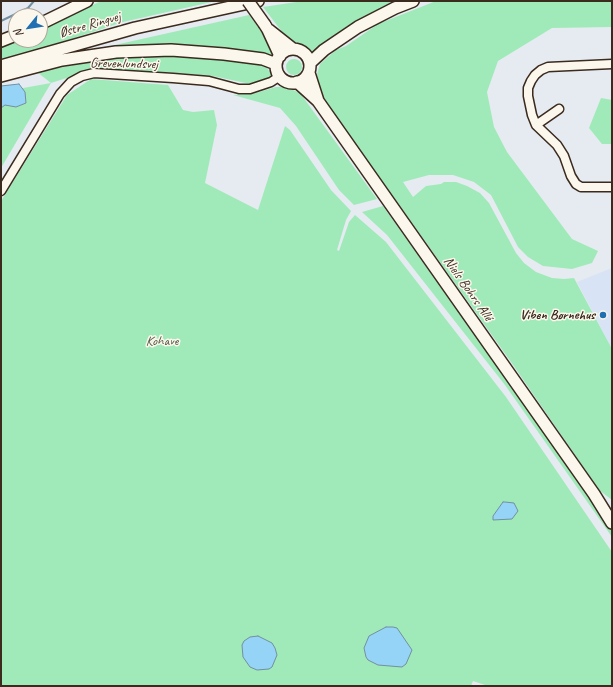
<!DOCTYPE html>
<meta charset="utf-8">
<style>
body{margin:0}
#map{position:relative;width:613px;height:687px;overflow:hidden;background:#e6ebf1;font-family:Caveat,sans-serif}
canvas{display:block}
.frame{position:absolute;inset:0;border:2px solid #3b2a1e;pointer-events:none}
.north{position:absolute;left:8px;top:8px;width:40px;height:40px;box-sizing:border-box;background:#fbf7ec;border:1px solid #aea59a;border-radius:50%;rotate:240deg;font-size:11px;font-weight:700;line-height:16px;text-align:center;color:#3b2a1e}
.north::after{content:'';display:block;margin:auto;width:14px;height:18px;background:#1f6fb2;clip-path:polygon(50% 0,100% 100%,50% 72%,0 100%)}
</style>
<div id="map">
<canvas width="613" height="687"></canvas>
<div class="frame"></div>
<div class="north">N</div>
</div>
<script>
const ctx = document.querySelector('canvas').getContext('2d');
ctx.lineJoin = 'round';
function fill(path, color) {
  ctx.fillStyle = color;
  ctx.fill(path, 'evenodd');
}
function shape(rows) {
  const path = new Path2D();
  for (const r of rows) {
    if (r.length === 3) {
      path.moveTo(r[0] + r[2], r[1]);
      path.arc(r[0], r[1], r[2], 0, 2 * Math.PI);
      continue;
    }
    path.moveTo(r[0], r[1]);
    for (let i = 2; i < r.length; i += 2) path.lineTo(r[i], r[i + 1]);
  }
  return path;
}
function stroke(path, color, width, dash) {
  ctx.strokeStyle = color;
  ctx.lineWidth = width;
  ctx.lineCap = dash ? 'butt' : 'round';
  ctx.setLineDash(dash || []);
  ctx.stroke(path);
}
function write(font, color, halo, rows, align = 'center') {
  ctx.font = font + ' Caveat,sans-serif';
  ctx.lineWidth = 3;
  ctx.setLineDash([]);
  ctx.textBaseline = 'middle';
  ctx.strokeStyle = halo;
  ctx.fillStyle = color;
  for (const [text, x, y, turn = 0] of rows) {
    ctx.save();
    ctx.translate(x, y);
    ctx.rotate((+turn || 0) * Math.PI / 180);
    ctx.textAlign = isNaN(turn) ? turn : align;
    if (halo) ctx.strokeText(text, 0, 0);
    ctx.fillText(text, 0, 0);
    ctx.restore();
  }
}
fill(shape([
 [612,268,612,349,577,282]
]), '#d8e3f5');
fill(shape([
 [101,1,216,1,123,22,1,62,1,47,18,40,40,40,40,30],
 [303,1,395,1,384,6,353,24,310,54,286,37,263,7],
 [436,1,612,1,612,27,552,28,498,61,487,92,494,127,507,152,572,239,598,251,592,263,572,269,543,266,528,257,518,247,491,195,474,182,453,175,429,175,403,182,413,197,426,186,441,184,444,182,456,182,467,186,480,193,489,203,516,253,524,263,536,272,552,278,564,279,574,278,612,349,612,500,599,490,511,362,323,98,318,84,317,74,320,64,336,50,346,46,378,24],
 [249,15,274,48,271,57,244,50,172,44,132,47,70,55],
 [158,55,202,58,258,64,267,68,272,75,255,85,213,76,163,72,96,70,79,74,51,83,1,168,1,92,51,83,37,72,95,61],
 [294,67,8],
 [91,79,168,85,183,110,193,112,214,110,217,125,205,183,258,210,285,126,290,130,331,190,351,211,346,220,337,250,339,251,349,222,355,215,386,242,506,397,612,552,612,686,488,686,473,681,471,686,1,686,1,201,67,95],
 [276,87,286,87,300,93,377,199,354,205,339,190,296,126,280,108,233,95,252,94],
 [601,98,612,100,612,144,602,144,589,128],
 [383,206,612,528,612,537,505,385,387,235,362,212]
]), '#a0eab9');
const water = shape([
 [19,84,25,92,26,103,16,107,5,105,1,108,1,86,19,84],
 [503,502,505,502,514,503,518,511,512,519,493,520,493,516,503,502],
 [386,627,393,627,397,628,412,650,406,664,402,667,378,665,368,660,366,657,364,648,369,636,386,627],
 [258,636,272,643,275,648,277,655,272,667,269,669,257,670,250,667,243,657,242,645,244,641,250,637,258,636]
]);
fill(water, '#96d4f7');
stroke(water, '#7290a0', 1);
stroke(shape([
 [1,21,28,8,34,1]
]), '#7290a0', 2);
const street = shape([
 [612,64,548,67,541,70,535,75,531,81,528,88,528,96,532,115,536,125,557,145,564,156,571,176,576,184,581,187,612,187],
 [536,125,559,109],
 [1,191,60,94,71,82,82,76,94,73,173,78,209,81,239,89,250,89,271,82,280,76]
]);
const secondary = shape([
 [40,24,87,1],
 [265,25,268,30,280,56],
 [269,30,293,49],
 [1,41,16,35],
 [293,66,17],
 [310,63,324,50,358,27,395,8,413,1],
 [1,66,135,28,258,1],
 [309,73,318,101],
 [1,76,62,60,116,52,171,50,224,54,263,59,276,64],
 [297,82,318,101,594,494,612,523]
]);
stroke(street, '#3b2a1e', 11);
stroke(secondary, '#3b2a1e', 14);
stroke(street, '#fbf7ec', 8);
stroke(secondary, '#fbf7ec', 11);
const secondaryBridge = shape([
 [248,1,265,25]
]);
stroke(secondaryBridge, '#3b2a1e', 14, []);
stroke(secondaryBridge, '#fbf7ec', 11);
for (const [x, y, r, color] of [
 [603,315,4,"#1f6fb2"]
]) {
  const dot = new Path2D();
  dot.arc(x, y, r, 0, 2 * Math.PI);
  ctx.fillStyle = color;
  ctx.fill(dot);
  stroke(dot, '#fbf7ec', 1.5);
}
write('14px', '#3b2a1e', '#fbf7ec', [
 ["Østre Ringvej",90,25,-16],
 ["Grevenlundsvej",124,64,1],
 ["Niels Bohrs Allé",468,289,55]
]);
write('bold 14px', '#3b2a1e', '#fbf7ec', [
 ["Viben Børnehus",595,315]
], 'right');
write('14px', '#545a45', '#fbf7ec', [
 ["Kohave",162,341]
]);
</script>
